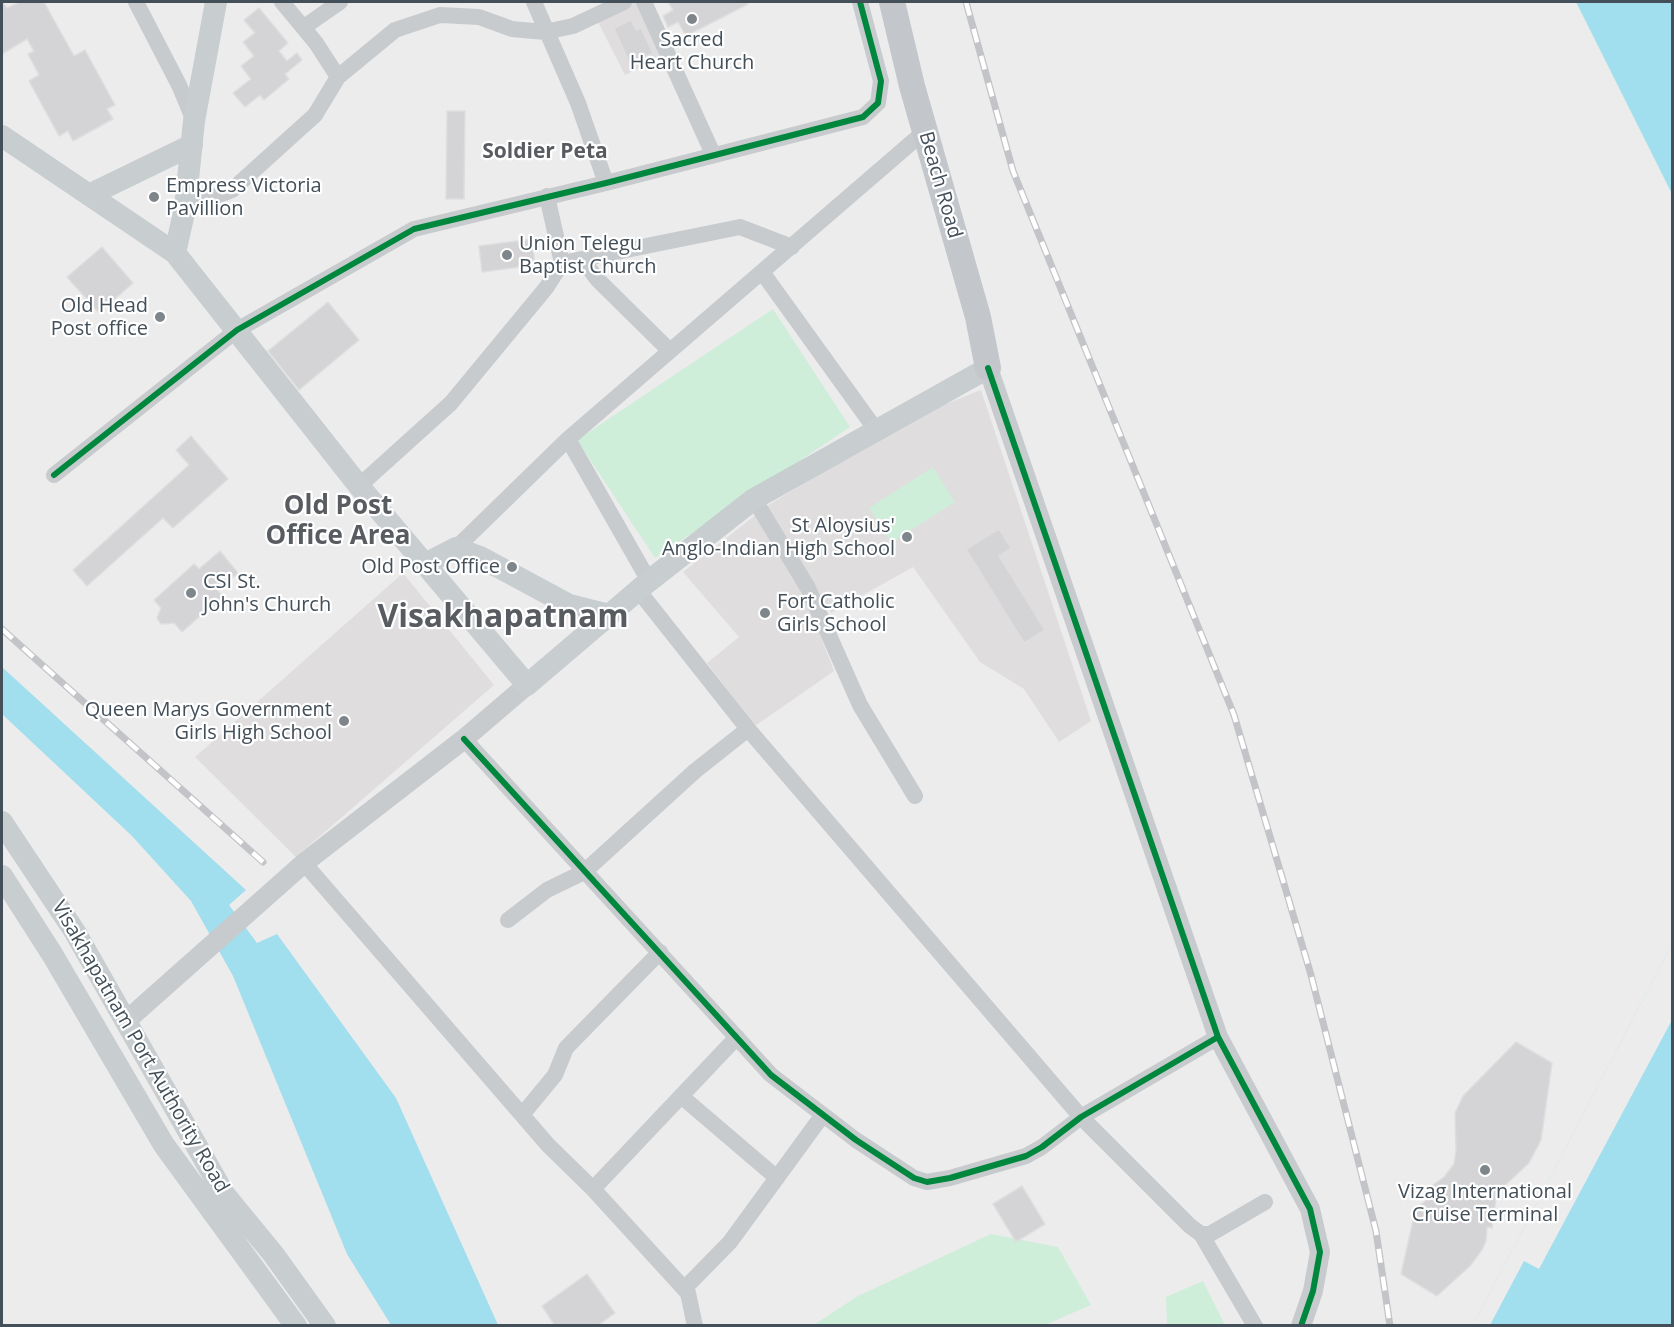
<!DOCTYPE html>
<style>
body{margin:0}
#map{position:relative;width:1674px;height:1327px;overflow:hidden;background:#edecec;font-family:"Open Sans",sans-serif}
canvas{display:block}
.frame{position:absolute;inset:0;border:3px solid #434f59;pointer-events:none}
</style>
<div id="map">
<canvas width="1674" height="1327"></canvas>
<div class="frame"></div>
</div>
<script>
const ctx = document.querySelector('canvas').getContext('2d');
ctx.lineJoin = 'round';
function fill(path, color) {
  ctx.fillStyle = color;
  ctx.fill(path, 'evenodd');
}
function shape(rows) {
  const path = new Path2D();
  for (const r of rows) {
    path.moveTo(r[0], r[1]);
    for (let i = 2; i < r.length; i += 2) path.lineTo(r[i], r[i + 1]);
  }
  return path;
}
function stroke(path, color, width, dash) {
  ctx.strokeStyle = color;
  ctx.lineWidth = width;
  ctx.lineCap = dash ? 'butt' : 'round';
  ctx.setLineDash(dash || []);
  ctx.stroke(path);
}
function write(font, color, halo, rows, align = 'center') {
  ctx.font = font + ' "Open Sans",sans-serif';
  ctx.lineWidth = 4.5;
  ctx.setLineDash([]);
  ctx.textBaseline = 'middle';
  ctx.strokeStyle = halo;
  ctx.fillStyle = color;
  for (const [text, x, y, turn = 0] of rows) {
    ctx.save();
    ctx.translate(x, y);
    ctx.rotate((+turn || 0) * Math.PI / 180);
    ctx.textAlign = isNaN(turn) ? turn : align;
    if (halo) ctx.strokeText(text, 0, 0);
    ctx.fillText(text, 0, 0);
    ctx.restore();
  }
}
fill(shape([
 [635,2,639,2,664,56,625,75,598,22],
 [981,390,1091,721,1059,742,1024,689,980,662,913,567,831,613,765,507,918,415],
 [757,514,802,588,834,671,755,726,707,663,739,637,683,572],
 [403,573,494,685,296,857,195,757]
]), '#dfddde');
fill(shape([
 [773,309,850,427,655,558,577,440],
 [933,467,955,502,891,543,869,508],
 [991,1234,1058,1247,1091,1305,1045,1325,812,1326,858,1296],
 [1203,1281,1225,1325,1167,1325,1166,1297]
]), '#ceeeda');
fill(shape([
 [1576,2,1672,2,1672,194],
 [2,667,246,890,229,905,257,943,277,934,396,1098,498,1325,391,1325,347,1254,233,976,191,901,132,836,2,714],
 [1672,944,1672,1325,1473,1325]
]), '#a1deee');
fill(shape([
 [1672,944,1672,1020,1539,1269,1524,1261,1490,1325,1473,1325]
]), '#edecec');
const building = shape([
 [2,2,7,8,20,2,44,2,74,56,85,50,115,105,107,109,113,119,73,141,68,131,59,136,29,81,39,75,28,54,34,51,27,39,2,54,2,2],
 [668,2,747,2,748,4,686,36,678,22,668,27,663,16,673,10,668,2],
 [259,8,288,43,279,51,287,61,297,53,302,60,285,74,289,79,264,100,260,95,245,107,233,93,251,79,241,66,254,56,243,42,255,33,244,20,259,8],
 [631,20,636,30,641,28,653,53,630,64,614,28,631,20],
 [447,111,465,111,464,199,446,199,447,111],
 [532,239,535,265,482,272,479,246,532,239],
 [102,247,133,283,99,313,67,277,102,247],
 [328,302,359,340,299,390,268,351,328,302],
 [191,436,228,479,173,528,163,518,87,586,73,570,189,465,176,450,191,436],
 [999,529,1011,548,999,556,1045,630,1024,643,966,549,999,529],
 [220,551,238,573,218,591,223,596,182,632,174,623,161,624,157,618,161,608,154,600,194,564,199,569,220,551],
 [1516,1042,1552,1063,1541,1140,1529,1163,1500,1190,1496,1199,1492,1228,1487,1227,1486,1241,1482,1250,1470,1266,1437,1296,1401,1274,1414,1216,1418,1207,1435,1193,1426,1190,1444,1177,1454,1164,1456,1150,1455,1113,1463,1096,1516,1042],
 [1022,1186,1045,1224,1016,1242,993,1204,1022,1186],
 [587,1274,615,1313,597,1326,555,1326,542,1306,587,1274]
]);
fill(building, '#d4d4d7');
stroke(building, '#dededf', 1.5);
stroke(shape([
 [136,2,179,85,194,121],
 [534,2,578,103,606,183],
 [644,2,713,154],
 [304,27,340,2],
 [338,77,395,30,440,15,479,17,512,29,545,32,573,26,624,2],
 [185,208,232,190,315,115,338,77,316,43,282,2],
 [582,259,597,279,670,351],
 [562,263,740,227,792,247],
 [762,272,876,430],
 [568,439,649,581],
 [54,475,237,330,414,229,606,183,863,117,878,103,881,81,860,2],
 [359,486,451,403,546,288,562,263,547,196],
 [754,499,808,588,860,705,915,796],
 [456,548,568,439,925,131],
 [638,590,748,729,1081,1117,1190,1226,1201,1234,1210,1234,1265,1202],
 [464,739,771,1075,856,1140,914,1178,927,1182,950,1178,1026,1156,1042,1147,1081,1117,1218,1037],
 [304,863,548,1145,593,1189,688,1293,695,1326],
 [508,920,547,890,584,872,695,771,748,729],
 [681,1096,777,1178],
 [522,1115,555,1075,566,1048,660,952],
 [593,1189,737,1037],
 [1201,1234,1255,1326],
 [684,1289,730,1242,822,1116]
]), '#c8cbcd', 16);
stroke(shape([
 [988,368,1218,1037,1310,1209,1320,1252,1313,1291,1301,1326],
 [126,1021,304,863,464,739,527,685]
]), '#c8cbcd', 20);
stroke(shape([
 [2,136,175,253,359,486,527,685,649,581,754,499,988,368],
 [89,195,192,145],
 [175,253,185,208,194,121,216,2],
 [425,564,456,548,480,557,569,605,609,615],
 [2,822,75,932,224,1194,274,1255,325,1326],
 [2,876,52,954,164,1145,296,1326]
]), '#c8cdd0', 22);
stroke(shape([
 [892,2,912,86,978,317,988,368]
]), '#c3c7cc', 26);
const rail = shape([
 [966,2,1013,171,1234,715,1311,975,1376,1231,1390,1326],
 [2,629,263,862]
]);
stroke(rail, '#c2c4c7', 7);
stroke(rail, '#fff', 4.5, [14]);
stroke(shape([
 [988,368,1218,1037,1310,1209,1320,1252,1313,1291,1301,1326],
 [54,475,237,330,414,229,606,183,863,117,878,103,881,81,860,2],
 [464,739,771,1075,856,1140,914,1178,927,1182,950,1178,1026,1156,1042,1147,1081,1117,1218,1037]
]), '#00873e', 6);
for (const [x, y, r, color] of [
 [692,19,6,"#7e868c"],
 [154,197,6,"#7e868c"],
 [507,255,6,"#7e868c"],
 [160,317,6,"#7e868c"],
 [907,537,6,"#7e868c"],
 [512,567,6,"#7e868c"],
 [191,593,6,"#7e868c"],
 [765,613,6,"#7e868c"],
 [344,721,6,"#7e868c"],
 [1485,1170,6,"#7e868c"]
]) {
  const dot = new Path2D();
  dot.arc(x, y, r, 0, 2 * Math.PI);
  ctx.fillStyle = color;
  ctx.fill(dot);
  stroke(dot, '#fff', 2);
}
write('20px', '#434f59', '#fff', [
 ["Sacred",692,40,"center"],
 ["Heart Church",692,63,"center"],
 ["Empress Victoria",166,186],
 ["Pavillion",166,209],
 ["Union Telegu",519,244],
 ["Baptist Church",519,267],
 ["Old Head",148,306,"right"],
 ["Post office",148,329,"right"],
 ["St Aloysius'",895,526,"right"],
 ["Anglo-Indian High School",895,549,"right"],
 ["Old Post Office",500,567,"right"],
 ["CSI St.",203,582],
 ["John's Church",203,605],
 ["Fort Catholic",777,602],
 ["Girls School",777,625],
 ["Queen Marys Government",332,710,"right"],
 ["Girls High School",332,733,"right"],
 ["Vizag International",1485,1192,"center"],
 ["Cruise Terminal",1485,1215,"center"]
], 'left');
write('20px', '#434f59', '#fff', [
 ["Beach Road",940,185,74],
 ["Visakhapatnam Port Authority Road",140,1047,60]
]);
write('bold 21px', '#585c61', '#fff', [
 ["Soldier Peta",545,152]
]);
write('bold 26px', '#585c61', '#fff', [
 ["Old Post",338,507],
 ["Office Area",338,537]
]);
write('bold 32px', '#585c61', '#fff', [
 ["Visakhapatnam",503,618]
]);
</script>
